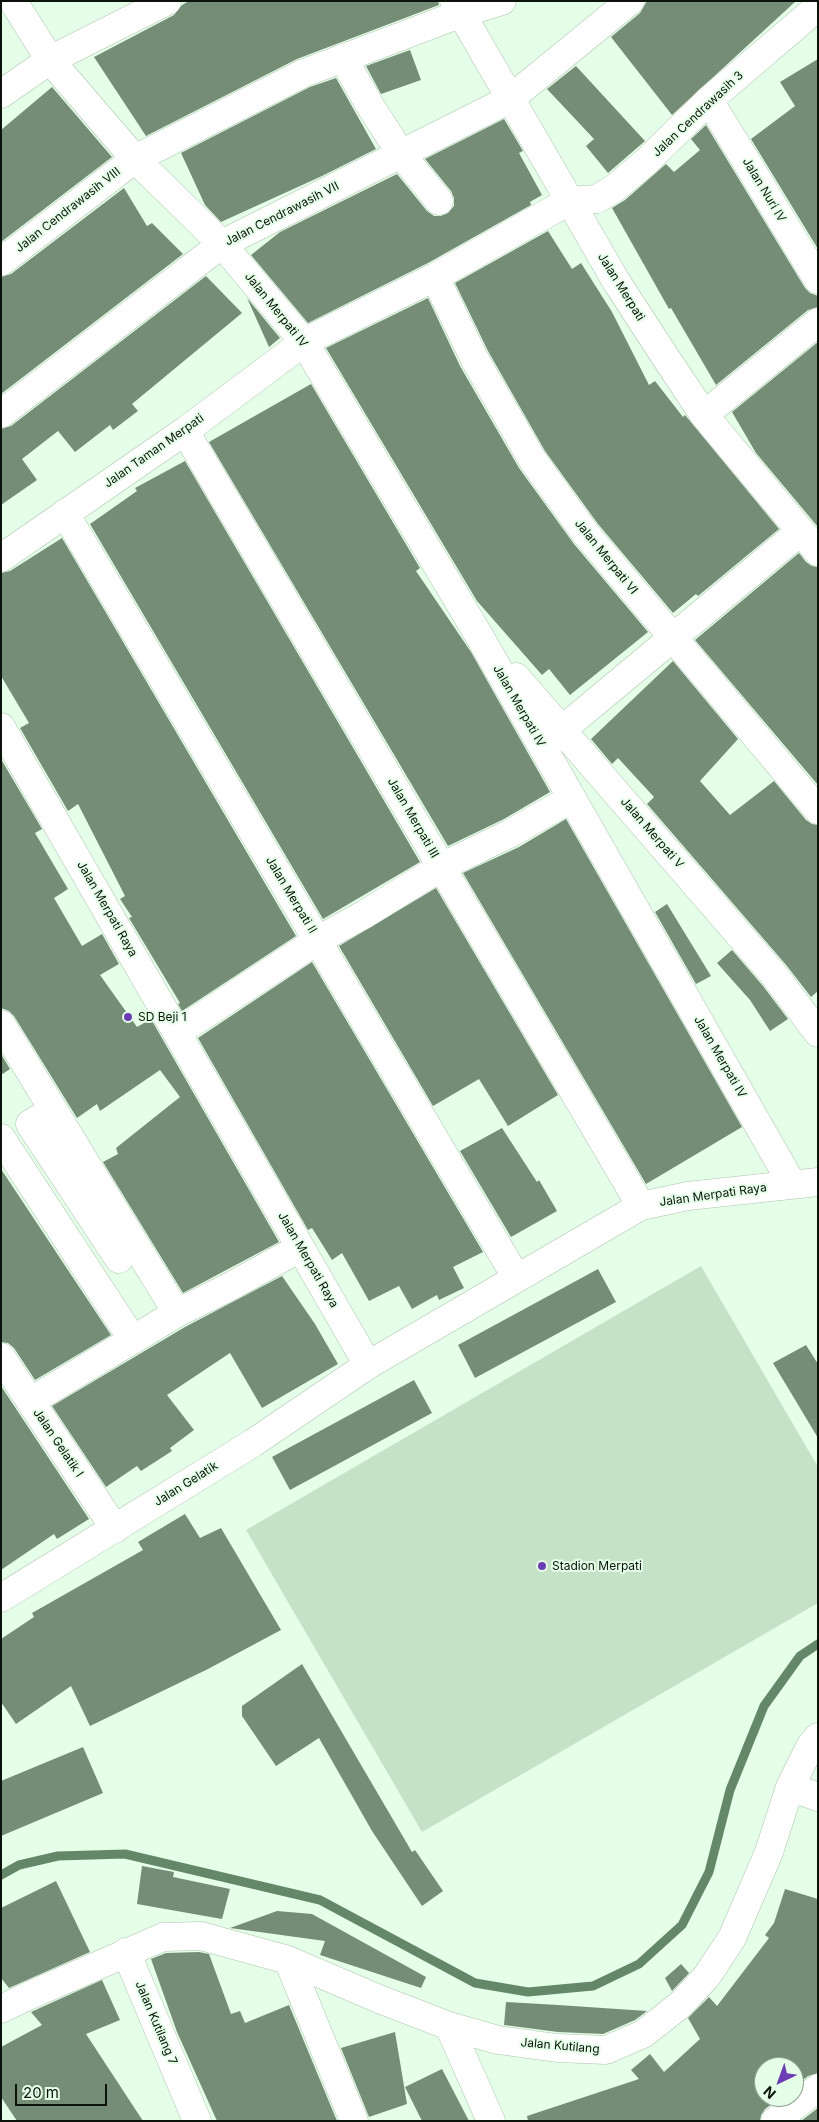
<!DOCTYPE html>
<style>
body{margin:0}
#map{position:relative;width:819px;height:2122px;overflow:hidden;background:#e5fee7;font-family:Inter,sans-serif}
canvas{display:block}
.frame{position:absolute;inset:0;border:2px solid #0b130b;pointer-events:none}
.north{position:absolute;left:754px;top:2057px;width:50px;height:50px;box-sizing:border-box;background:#e5fee7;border:1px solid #8ea08f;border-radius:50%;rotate:222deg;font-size:14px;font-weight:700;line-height:20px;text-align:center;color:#0b130b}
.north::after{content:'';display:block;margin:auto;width:18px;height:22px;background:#6c3cb4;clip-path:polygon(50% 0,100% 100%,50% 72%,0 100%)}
.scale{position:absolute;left:15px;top:2084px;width:92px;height:22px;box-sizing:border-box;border:2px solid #0b130b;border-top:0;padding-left:6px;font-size:15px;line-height:18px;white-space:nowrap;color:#0b130b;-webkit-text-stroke:4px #e5fee7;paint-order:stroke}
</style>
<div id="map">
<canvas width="819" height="2122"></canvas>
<div class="frame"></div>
<div class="north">N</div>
<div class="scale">20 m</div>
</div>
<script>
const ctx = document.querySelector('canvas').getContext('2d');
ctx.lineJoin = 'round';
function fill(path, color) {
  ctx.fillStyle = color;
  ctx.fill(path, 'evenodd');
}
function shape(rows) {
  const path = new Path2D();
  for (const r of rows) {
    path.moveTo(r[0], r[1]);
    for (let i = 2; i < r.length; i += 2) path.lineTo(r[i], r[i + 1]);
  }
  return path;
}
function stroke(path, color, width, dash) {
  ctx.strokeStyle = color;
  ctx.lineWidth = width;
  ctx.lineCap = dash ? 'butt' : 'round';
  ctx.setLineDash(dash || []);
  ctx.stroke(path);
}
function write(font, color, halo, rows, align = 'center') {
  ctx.font = font + ' Inter,sans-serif';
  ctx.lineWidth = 4;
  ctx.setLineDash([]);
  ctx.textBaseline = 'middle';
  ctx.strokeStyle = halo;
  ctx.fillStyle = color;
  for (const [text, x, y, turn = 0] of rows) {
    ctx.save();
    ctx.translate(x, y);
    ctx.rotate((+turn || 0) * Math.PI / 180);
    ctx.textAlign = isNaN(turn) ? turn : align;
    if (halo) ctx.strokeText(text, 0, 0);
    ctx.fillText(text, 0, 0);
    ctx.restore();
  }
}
fill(shape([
 [701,1266,818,1467,818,1603,422,1832,246,1530]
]), '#c5e2c8');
stroke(shape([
 [1,1875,19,1865,58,1856,125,1854,320,1900,475,1983,528,1992,593,1986,639,1964,682,1925,709,1872,730,1790,764,1706,800,1656,818,1644]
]), '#658769', 9);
fill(shape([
 [189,1,438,1,439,5,297,59,146,136,94,57,174,15,182,5],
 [647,1,796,1,672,115,611,37,640,13],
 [410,50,421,80,381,94,366,66],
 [818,59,818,249,751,139,795,106,780,82],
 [576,66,645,141,608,173,586,146,594,139,547,89],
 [336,78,376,149,322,176,221,222,205,205,181,153,310,87],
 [52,87,112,157,1,242,1,130],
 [504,119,523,151,519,153,542,195,530,202,531,205,428,263,308,323,251,255,280,232,397,174,427,211,434,216,441,216,448,213,454,206,454,198,451,191,425,159],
 [706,125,805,288,810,293,818,296,818,307,808,310,716,385,671,308,669,309,612,208,625,200,666,164,674,172,700,150,691,139],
 [124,188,147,226,152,223,183,254,1,394,1,277,11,274],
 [548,231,572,269,581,263,612,312,649,385,655,381,683,417,685,415,779,529,698,596,696,594,673,613,598,524,545,451,488,351,455,283],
 [206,276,242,313,132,404,138,411,113,430,110,425,75,452,58,431,22,459,37,480,1,505,1,429,11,426],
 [247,298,280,338,269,347],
 [428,298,460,366,519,468,574,544,648,632,570,695,549,669,542,675,477,601,326,348],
 [818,342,818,527,756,453,732,412],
 [311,384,420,568,416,571,471,652,550,792,504,819,448,846,209,442],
 [185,461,420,862,323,919,90,524,137,491,135,488],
 [62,538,296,936,182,1011,178,1004,180,1003,129,918,132,917,120,899,125,896,78,804,68,811,20,728,29,723,1,676,1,573,10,571],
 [799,553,806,562,812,566,818,567,818,785,695,640],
 [673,661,738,739,700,781,730,815,774,781,806,820,812,824,818,825,818,991,811,997,787,966,647,804,654,797,618,758,612,764,591,739],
 [1,759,42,829,35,833,68,889,54,898,82,946,102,934,119,964,100,975,137,1027,151,1019,279,1242,183,1293,103,1162,118,1154,116,1148,180,1097,160,1070,100,1111,97,1104,77,1118,14,1016,9,1011,1,1008],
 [566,819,742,1127,646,1184,463,873,519,847],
 [436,888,558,1095,508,1126,479,1079,433,1106,339,946],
 [667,904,711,976,696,984,655,912],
 [732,950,763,986,788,1019,770,1031,750,1000,717,963],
 [312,962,483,1252,453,1267,464,1288,439,1300,437,1295,412,1309,399,1286,369,1301,342,1253,332,1260,312,1228,308,1230,198,1038],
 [1,1054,10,1069,1,1075],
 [502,1128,537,1182,539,1180,557,1211,511,1237,460,1151],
 [1,1169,111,1335,35,1380,14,1348,8,1343,1,1342],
 [598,1269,616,1302,475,1378,458,1345],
 [282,1276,315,1324,338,1364,262,1408,230,1353,167,1395,194,1430,170,1448,172,1451,141,1471,137,1466,106,1487,52,1406,185,1327],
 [806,1345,818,1364,818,1438,773,1363],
 [414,1380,432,1413,290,1490,272,1457],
 [1,1386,89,1519,57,1539,54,1534,1,1570],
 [185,1514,200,1538,221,1528,281,1630,208,1669,90,1726,71,1686,16,1724,1,1702,1,1639,34,1617,32,1613,143,1550,138,1542],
 [302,1664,412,1852,415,1850,443,1891,422,1906,372,1831,319,1738,276,1766,242,1716,242,1706],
 [83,1747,103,1793,1,1836,1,1781],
 [142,1866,174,1872,173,1877,230,1889,222,1919,137,1904],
 [56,1881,90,1952,9,1988,1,1978,1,1908],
 [785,1889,818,1899,818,2073,808,2076,794,2087,794,2067,764,2067,764,2097,781,2097,765,2109,761,2115,760,2121,528,2121,527,2116,639,2079,631,2070,650,2054,664,2072,700,2039,688,2018,709,1997,717,2006,769,1938,765,1935,774,1923],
 [277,1911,312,1914,426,1977,421,1988,320,1955,325,1941,230,1928],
 [199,1952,209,1954,231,2014,240,2011,245,2023,289,2005,337,2121,217,2121,177,2032,151,1959,166,1953],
 [681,1964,689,1973,672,1991,665,1978],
 [102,1980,120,2020,86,2034,143,2121,17,2121,1,2097,1,2047,42,2025,31,2012],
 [506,2002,558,2005,647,2011,635,2020,603,2034,558,2032,504,2025],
 [395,2032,407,2104,369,2117,341,2048],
 [442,2069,469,2121,422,2121,405,2087],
 [818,2108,818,2121,801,2121]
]), '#758c77');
const minor = shape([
 [13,1,50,60,135,159,222,244,304,342,481,639,792,1184],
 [454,1,616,281,664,355,704,415,818,552],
 [343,58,369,104,401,154,439,201],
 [1,94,50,60,167,1],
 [709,100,818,280],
 [1,262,135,159,304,73,460,14,502,1],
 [435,277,474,358,532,459,586,534,818,810],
 [1,414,222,244,510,99,630,1],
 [704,415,818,322],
 [185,431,641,1206],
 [65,513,516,1277],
 [1,558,185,431,304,342,435,277,569,201,597,199,615,188,647,161,709,100,818,7],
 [516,677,775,976,818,1033],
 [563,729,801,531],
 [1,1024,177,1313],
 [178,1032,318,940,365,914,441,867,511,833,572,798],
 [53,1110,30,1124,119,1259],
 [1,1138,133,1340],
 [1,1357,115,1529],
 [31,1401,177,1313,231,1286,300,1248],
 [1,1598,253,1443,368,1365],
 [790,1787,818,1797],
 [126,1952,197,2121],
 [288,1960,354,2121],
 [1,2009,28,1996,163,1937,201,1936,288,1960,379,1999,449,2026,498,2040,557,2048,606,2050,643,2034,680,2005,707,1976,732,1938,769,1852,790,1787,811,1745,818,1737],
 [449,2026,491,2121],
 [775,2121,818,2088]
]);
const tertiary = shape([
 [1,727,368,1365,641,1206,688,1196,818,1182]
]);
stroke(minor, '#acc4ae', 29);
stroke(tertiary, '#acc4ae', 29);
stroke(minor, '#fff', 28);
stroke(tertiary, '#fff', 28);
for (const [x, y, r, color] of [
 [128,1017,5,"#6c3cb4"],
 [542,1566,5,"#6c3cb4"]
]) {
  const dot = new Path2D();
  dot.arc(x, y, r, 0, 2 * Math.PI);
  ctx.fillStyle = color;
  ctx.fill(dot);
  stroke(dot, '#e5fee7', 2);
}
write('12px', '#0b130b', '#e5fee7', [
 ["Jalan Cendrawasih 3",698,114,-43],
 ["Jalan Nuri IV",764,190,59],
 ["Jalan Cendrawasih VIII",68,210,-38],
 ["Jalan Cendrawasih VII",282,214,-27],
 ["Jalan Merpati",621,287,58],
 ["Jalan Merpati IV",276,310,51],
 ["Jalan Taman Merpati",154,451,-35],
 ["Jalan Merpati VI",606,557,51],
 ["Jalan Merpati IV",519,706,60],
 ["Jalan Merpati III",413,818,60],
 ["Jalan Merpati V",652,833,49],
 ["Jalan Merpati II",291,895,59],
 ["Jalan Merpati Raya",107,909,60],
 ["Jalan Merpati IV",720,1057,60],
 ["Jalan Merpati Raya",713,1195,-8],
 ["Jalan Merpati Raya",308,1260,60],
 ["Jalan Gelatik I",58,1443,56],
 ["Jalan Gelatik",186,1484,-32],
 ["Jalan Kutilang 7",156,2023,67],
 ["Jalan Kutilang",560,2046,5]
]);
write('12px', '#0b130b', '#e5fee7', [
 ["SD Beji 1",138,1017],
 ["Stadion Merpati",552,1566]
], 'left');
</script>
